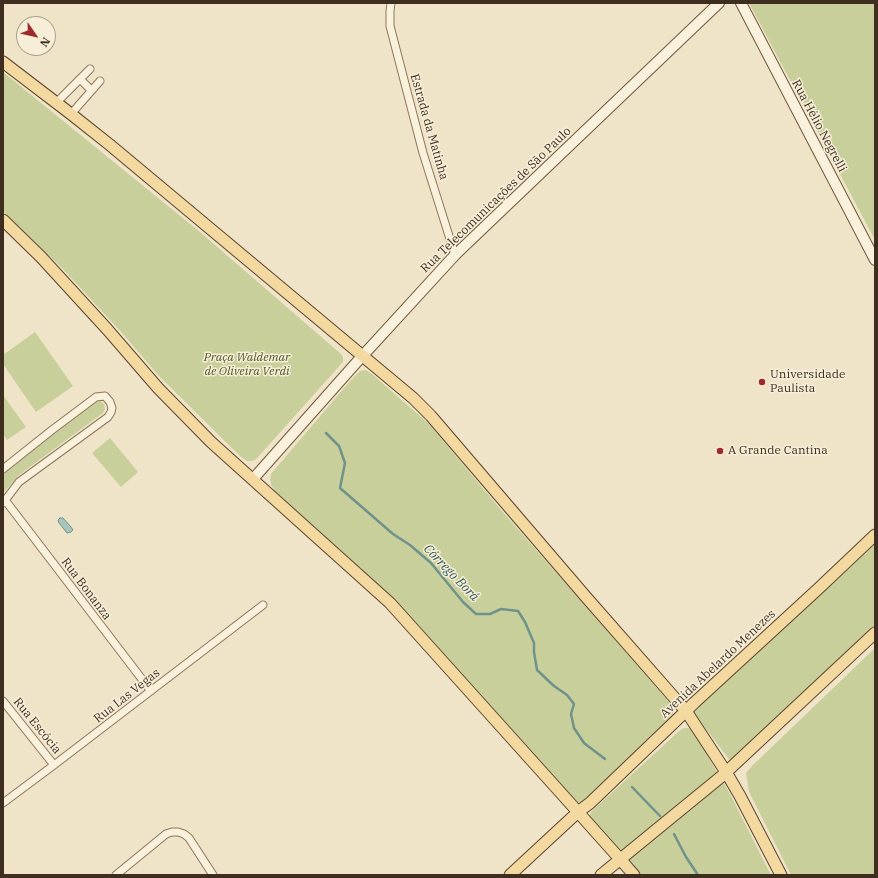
<!DOCTYPE html>
<meta charset="utf-8">
<style>
body{margin:0}
#map{position:relative;width:878px;height:878px;overflow:hidden;background:#f0e4c8;font-family:"IBM Plex Serif",serif}
canvas{display:block}
.frame{position:absolute;inset:0;border:4px solid #3d2e20;pointer-events:none}
.north{position:absolute;left:16px;top:16px;width:40px;height:40px;box-sizing:border-box;background:#f7eed8;border:1px solid #ada18e;border-radius:50%;rotate:124deg;font-size:11px;font-weight:700;line-height:16px;text-align:center;color:#3d2e20}
.north::after{content:'';display:block;margin:auto;width:14px;height:18px;background:#9e2a2b;clip-path:polygon(50% 0,100% 100%,50% 72%,0 100%)}
</style>
<div id="map">
<canvas width="878" height="878"></canvas>
<div class="frame"></div>
<div class="north">N</div>
</div>
<script>
const ctx = document.querySelector('canvas').getContext('2d');
ctx.lineJoin = 'round';
function fill(path, color) {
  ctx.fillStyle = color;
  ctx.fill(path, 'evenodd');
}
function shape(rows) {
  const path = new Path2D();
  for (const r of rows) {
    path.moveTo(r[0], r[1]);
    for (let i = 2; i < r.length; i += 2) path.lineTo(r[i], r[i + 1]);
  }
  return path;
}
function stroke(path, color, width, dash) {
  ctx.strokeStyle = color;
  ctx.lineWidth = width;
  ctx.lineCap = dash ? 'butt' : 'round';
  ctx.setLineDash(dash || []);
  ctx.stroke(path);
}
function write(font, color, halo, rows, align = 'center') {
  ctx.font = font + ' "IBM Plex Serif",serif';
  ctx.lineWidth = 3;
  ctx.setLineDash([]);
  ctx.textBaseline = 'middle';
  ctx.strokeStyle = halo;
  ctx.fillStyle = color;
  for (const [text, x, y, turn = 0] of rows) {
    ctx.save();
    ctx.translate(x, y);
    ctx.rotate((+turn || 0) * Math.PI / 180);
    ctx.textAlign = isNaN(turn) ? turn : align;
    if (halo) ctx.strokeText(text, 0, 0);
    ctx.fillText(text, 0, 0);
    ctx.restore();
  }
}
fill(shape([
 [749,3,875,3,875,240],
 [3,72,200,232,341,354,343,357,343,362,259,456,255,460,251,461,247,461,241,457,158,375,123,334,60,266,3,211],
 [35,332,73,386,36,412,3,364,3,355],
 [366,370,372,374,429,424,502,511,670,703,673,709,674,716,587,799,581,802,576,803,405,611,356,564,275,491,271,485,270,479,271,474,276,468,350,381,360,371],
 [3,395,26,427,7,440,3,434],
 [96,400,100,401,104,404,105,409,103,413,19,475,3,493,3,474],
 [110,438,138,472,121,487,92,453],
 [875,542,875,626,844,655,732,763,693,712],
 [875,648,875,875,791,875,749,792,746,773,753,765],
 [685,728,689,728,692,730,729,792,771,875,640,875,589,817,591,812,594,809,678,732,682,729]
]), '#c9cf9b');
const water = shape([
 [60,518,63,518,71,527,73,530,71,532,67,533,59,523,58,520,60,518]
]);
fill(water, '#a9c4bc');
stroke(water, '#6f938a', 1);
stroke(shape([
 [326,433,339,446,345,463,340,488,393,534,410,545,431,563,463,602,476,614,490,614,501,609,518,611,525,622,534,643,534,652,537,670,554,686,567,695,574,704,571,714,574,728,584,743,605,759],
 [632,787,660,816],
 [674,834,686,857,698,875]
]), '#6f938a', 2.5);
const street = shape([
 [391,3,390,11,390,26,423,153,455,255],
 [80,79,91,90],
 [56,103,90,69],
 [71,114,100,81],
 [3,469,52,430,96,397,105,396,110,402,112,408,111,412,108,417,19,482,3,503],
 [5,500,151,691],
 [3,701,54,765],
 [3,803,54,765,263,605],
 [116,875,166,834,172,832,178,832,184,834,189,838,213,875]
]);
const secondary = shape([
 [741,3,875,260],
 [253,479,356,363,455,255,719,3]
]);
const primary = shape([
 [3,62,71,114,110,145,413,398,431,416,586,597,686,711,726,772,740,796,781,875],
 [3,220,41,257,107,329,158,388,211,442,390,603,569,802,620,859,634,875],
 [510,875,578,812,590,803,686,711,694,703,818,589,875,535],
 [601,875,722,776,875,633]
]);
stroke(street, '#8d765c', 9);
stroke(secondary, '#6f573f', 12);
stroke(primary, '#5b4430', 13);
stroke(street, '#faf1dc', 7);
stroke(secondary, '#faf1dc', 10);
stroke(primary, '#f3d9a0', 11);
for (const [x, y, r, color] of [
 [762,382,4,"#9e2a2b"],
 [720,451,4,"#9e2a2b"]
]) {
  const dot = new Path2D();
  dot.arc(x, y, r, 0, 2 * Math.PI);
  ctx.fillStyle = color;
  ctx.fill(dot);
  stroke(dot, '#f7eed8', 1.5);
}
write('12px', '#3d2e20', '#f7eed8', [
 ["Rua Hélio Negrelli",819,126,62],
 ["Estrada da Matinha",429,127,74],
 ["Rua Telecomunicações de São Paulo",496,200,-44],
 ["Rua Bonanza",86,589,53],
 ["Avenida Abelardo Menezes",718,664,-43],
 ["Rua Las Vegas",127,696,-38],
 ["Rua Escócia",37,726,51]
]);
write('italic 12px', '#4d5a26', '#f7eed8', [
 ["Praça Waldemar",247,358],
 ["de Oliveira Verdi",247,372]
]);
write('12px', '#3d2e20', '#f7eed8', [
 ["Universidade",770,375],
 ["Paulista",770,389],
 ["A Grande Cantina",728,451]
], 'left');
write('italic 13px', '#2f5d5a', '#f7eed8', [
 ["Córrego Borá",451,573,46]
]);
</script>
